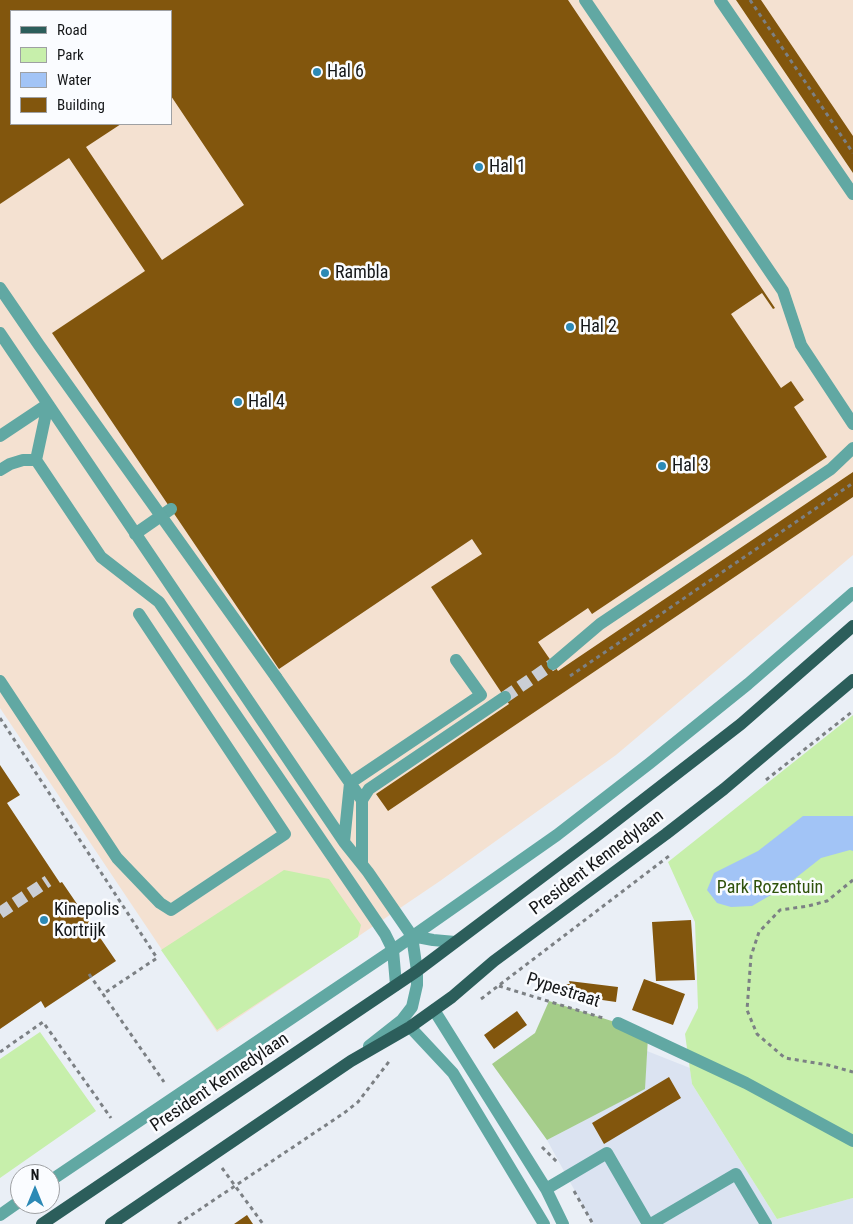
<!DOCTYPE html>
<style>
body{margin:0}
#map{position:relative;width:853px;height:1224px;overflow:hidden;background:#eaeff6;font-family:"Roboto Condensed",sans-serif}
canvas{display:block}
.legend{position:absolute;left:10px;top:10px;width:162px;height:115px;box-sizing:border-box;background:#fafcff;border:1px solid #9ea0a3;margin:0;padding:6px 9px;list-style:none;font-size:15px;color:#141618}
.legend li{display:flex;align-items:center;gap:10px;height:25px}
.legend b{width:25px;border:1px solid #9ea0a3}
.north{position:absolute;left:10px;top:1164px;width:50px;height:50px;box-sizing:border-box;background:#fafcff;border:1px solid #9ea0a3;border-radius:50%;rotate:0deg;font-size:14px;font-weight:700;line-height:20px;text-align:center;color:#141618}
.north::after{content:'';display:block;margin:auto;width:18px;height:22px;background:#2c89b5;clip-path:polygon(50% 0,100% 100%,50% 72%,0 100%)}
</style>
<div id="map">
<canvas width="853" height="1224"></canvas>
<ul class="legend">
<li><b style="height:6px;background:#2c5e5b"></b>Road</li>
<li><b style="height:14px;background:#c7efab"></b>Park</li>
<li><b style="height:14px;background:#a2c4f6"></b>Water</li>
<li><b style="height:14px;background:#82560d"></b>Building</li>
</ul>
<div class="north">N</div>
</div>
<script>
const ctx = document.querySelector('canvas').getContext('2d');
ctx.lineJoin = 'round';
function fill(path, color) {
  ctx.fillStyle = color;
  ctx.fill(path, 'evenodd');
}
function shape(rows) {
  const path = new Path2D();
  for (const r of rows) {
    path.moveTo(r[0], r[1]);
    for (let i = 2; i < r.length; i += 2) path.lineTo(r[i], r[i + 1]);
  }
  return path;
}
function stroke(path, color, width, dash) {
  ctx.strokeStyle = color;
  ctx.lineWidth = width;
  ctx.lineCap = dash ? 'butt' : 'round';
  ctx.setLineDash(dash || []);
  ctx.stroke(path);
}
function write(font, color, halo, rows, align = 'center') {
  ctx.font = font + ' "Roboto Condensed",sans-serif';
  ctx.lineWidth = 5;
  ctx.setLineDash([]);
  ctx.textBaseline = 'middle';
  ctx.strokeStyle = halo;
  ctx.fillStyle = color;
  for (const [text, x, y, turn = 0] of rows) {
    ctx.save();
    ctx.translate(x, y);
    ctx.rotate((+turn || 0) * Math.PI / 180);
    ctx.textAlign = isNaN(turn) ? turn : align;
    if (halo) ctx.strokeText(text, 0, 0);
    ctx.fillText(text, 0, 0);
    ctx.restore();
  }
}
fill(shape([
 [0,0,853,0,853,555,616,755,440,881,217,1032,0,708],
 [11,11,171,11,171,124,11,124]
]), '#f4e1d1');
fill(shape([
 [647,1051,690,1068,692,1084,777,1219,853,1198,853,1224,593,1224,547,1140,644,1089]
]), '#dbe3f1');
fill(shape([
 [853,715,853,1198,777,1219,692,1084,685,1034,698,1008,695,922,668,862],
 [284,870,329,879,361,925,358,937,217,1030,161,950],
 [40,1032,96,1111,0,1178,0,1059]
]), '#c7efab');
fill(shape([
 [549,1001,618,1023,648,1037,645,1089,547,1140,492,1064,535,1033]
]), '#a4cc89');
fill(shape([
 [803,816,853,816,853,851,850,850,821,858,783,888,752,906,731,907,717,903,707,890,714,873,758,851]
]), '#a2c4f6');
fill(shape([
 [0,0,568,0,775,308,773,309,762,293,731,314,781,388,791,381,804,400,794,407,827,457,592,614,588,608,538,642,558,671,853,472,853,497,388,811,376,794,509,704,431,587,482,554,472,539,279,669,52,333,145,271,69,158,0,204],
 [11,11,171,11,171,96,244,205,162,260,86,147,121,124,11,124],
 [736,0,761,0,853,136,853,173],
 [0,765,20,795,7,803,60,883,62,882,116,961,45,1008,41,1001,0,1029],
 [691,920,695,980,656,981,652,922],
 [644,979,685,994,673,1025,632,1010],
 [569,981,618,987,616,1002,568,995,569,993,563,992,564,984,570,984],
 [517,1011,527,1025,494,1049,484,1035],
 [669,1077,681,1098,604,1144,592,1123],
 [247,1215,253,1224,234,1224]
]), '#82560d');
stroke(shape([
 [505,697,553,664],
 [0,913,48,881]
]), '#caced5', 12, [12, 6]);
stroke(shape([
 [750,0,853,153],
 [570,676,853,483],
 [0,718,157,958,103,994],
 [766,780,853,711],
 [853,880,827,901,808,906,780,910,759,932,751,956,747,1010,757,1034,785,1058,828,1065,853,1072],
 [89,974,164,1082],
 [499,986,603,1018],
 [481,999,669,856],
 [0,1052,43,1022,111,1118],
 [542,1147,557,1162],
 [222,1168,263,1224],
 [27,1174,36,1169],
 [574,1191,593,1224],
 [178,1224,344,1113,358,1102,391,1059]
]), '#7c8084', 3, [4, 4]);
stroke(shape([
 [585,0,783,291,801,345,853,424],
 [720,0,853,194],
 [0,333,344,842,368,872,412,936,417,971,417,985,412,1007,402,1020,369,1046],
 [48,404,36,460,101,557,159,602,385,934,393,950,396,985],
 [0,436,48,404],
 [0,470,10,464,23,460,36,460],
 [135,534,171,509],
 [553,664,600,624,831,469,853,448],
 [276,677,362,800],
 [0,681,117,858,160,903,171,910,285,834,139,614],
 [350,783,481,695,456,660],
 [344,842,350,783],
 [362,864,362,800,369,789,505,697],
 [412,936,433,940,455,942],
 [434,1010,546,1189,563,1224],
 [618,1023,746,1083,853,1141],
 [410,1027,453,1073,544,1224],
 [50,1181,393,950,557,835,650,763,748,684,853,593],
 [546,1189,607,1153,648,1224],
 [0,1215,20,1201],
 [651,1224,736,1174,766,1224]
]), '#61a8a3', 12);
stroke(shape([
 [42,1224,417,971,599,834,741,724,853,626],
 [111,1224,351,1061,410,1027,452,997,494,961,666,834,724,789,853,680]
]), '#2c5e5b', 12);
stroke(shape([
 [0,288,39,345,276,677]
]), '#61a8a3', 12);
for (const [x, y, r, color] of [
 [317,72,5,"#2c89b5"],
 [479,167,5,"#2c89b5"],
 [325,273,5,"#2c89b5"],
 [570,327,5,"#2c89b5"],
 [238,402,5,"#2c89b5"],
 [662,466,5,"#2c89b5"],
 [44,920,5,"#2c89b5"]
]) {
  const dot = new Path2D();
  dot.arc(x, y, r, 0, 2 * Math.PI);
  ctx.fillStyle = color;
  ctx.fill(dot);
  stroke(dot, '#fafcff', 2);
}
write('18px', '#141618', '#fafcff', [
 ["Hal 6",327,72],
 ["Hal 1",489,167],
 ["Rambla",335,273],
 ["Hal 2",580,327],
 ["Hal 4",248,402],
 ["Hal 3",672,466],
 ["Kinepolis",54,910],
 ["Kortrijk",54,931]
], 'left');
write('18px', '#141618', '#fafcff', [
 ["President Kennedylaan",597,863,-37],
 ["Pypestraat",563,991,18],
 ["President Kennedylaan",220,1083,-34]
]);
write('18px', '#2f520b', '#fafcff', [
 ["Park Rozentuin",770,888]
]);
</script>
